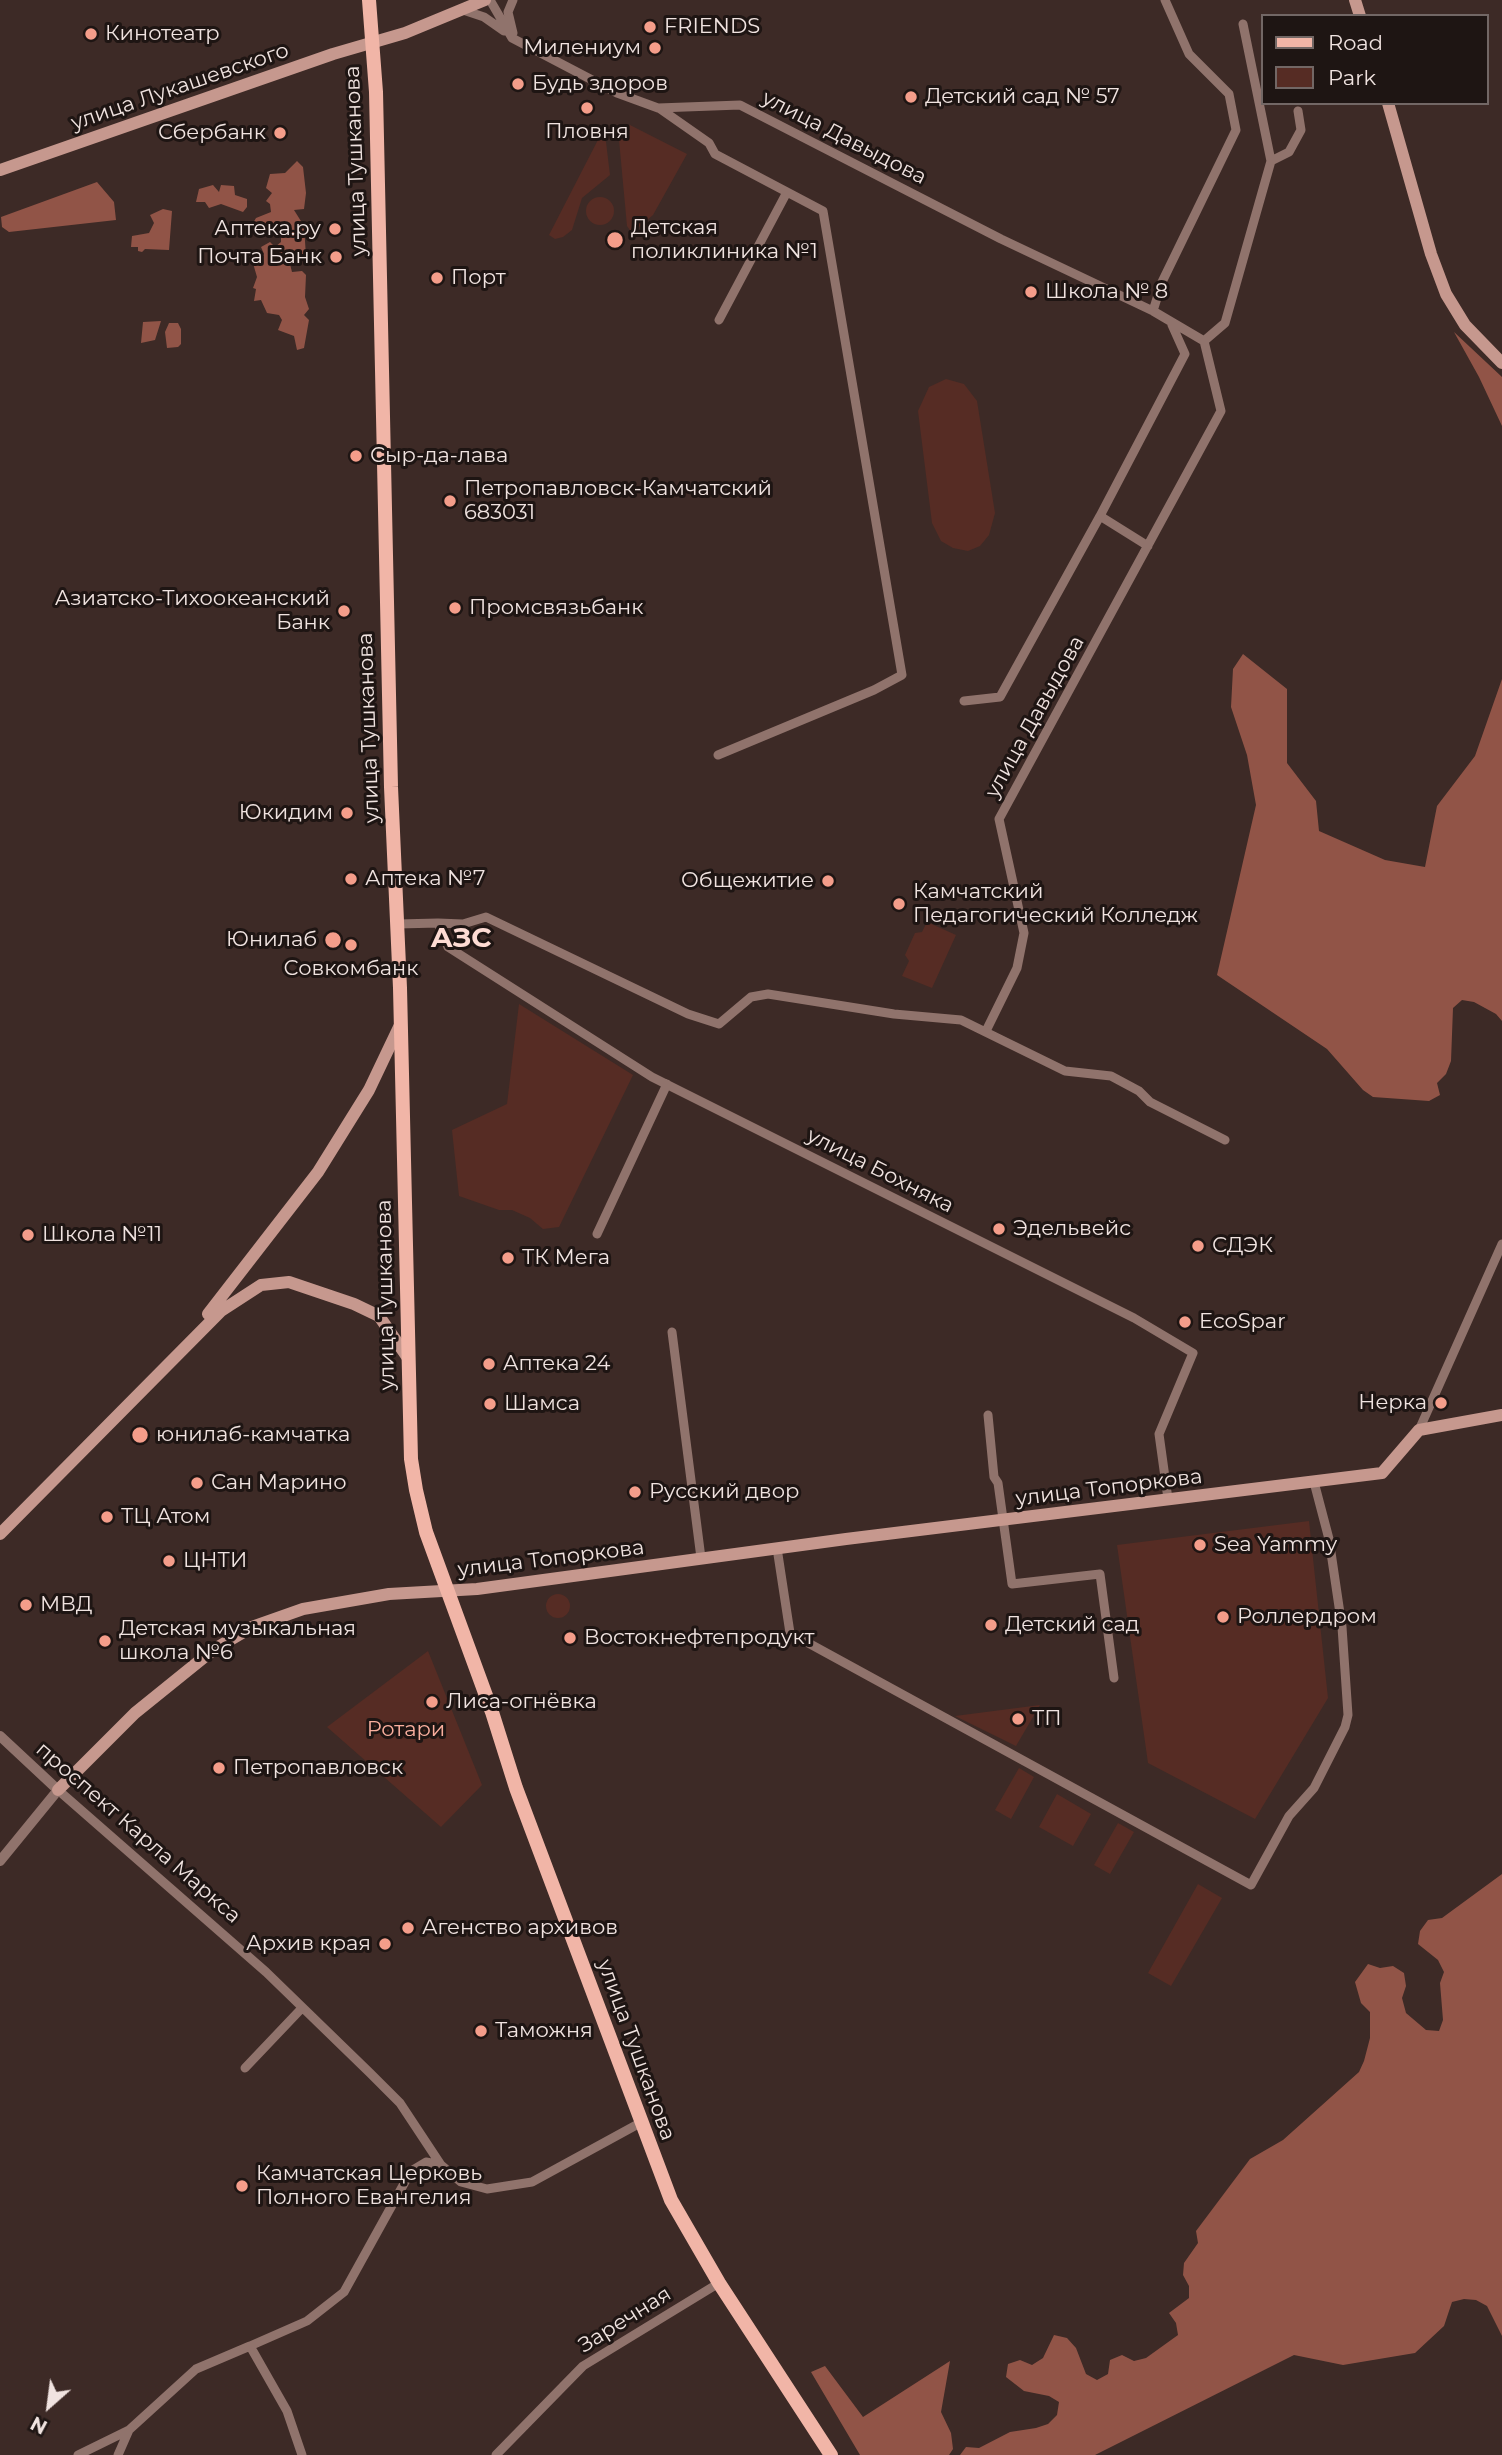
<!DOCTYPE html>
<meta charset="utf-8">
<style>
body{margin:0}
#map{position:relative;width:1502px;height:2455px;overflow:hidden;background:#3d2a26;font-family:Montserrat,sans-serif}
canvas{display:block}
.legend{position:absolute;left:1261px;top:14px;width:228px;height:91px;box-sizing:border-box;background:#1e1513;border:2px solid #726765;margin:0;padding:9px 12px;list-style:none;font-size:21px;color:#f0e3e0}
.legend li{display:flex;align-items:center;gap:14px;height:35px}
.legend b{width:35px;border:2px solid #726765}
.north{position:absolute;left:14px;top:2371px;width:70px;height:70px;-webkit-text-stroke:5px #1e1513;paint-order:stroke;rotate:208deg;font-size:19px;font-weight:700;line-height:28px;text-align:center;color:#f0e3e0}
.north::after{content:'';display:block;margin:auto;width:24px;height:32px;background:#f0e3e0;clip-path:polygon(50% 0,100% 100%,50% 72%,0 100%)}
</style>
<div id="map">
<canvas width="1502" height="2455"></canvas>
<ul class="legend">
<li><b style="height:9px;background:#f1b5a7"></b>Road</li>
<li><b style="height:19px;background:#562c24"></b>Park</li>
</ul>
<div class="north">N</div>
</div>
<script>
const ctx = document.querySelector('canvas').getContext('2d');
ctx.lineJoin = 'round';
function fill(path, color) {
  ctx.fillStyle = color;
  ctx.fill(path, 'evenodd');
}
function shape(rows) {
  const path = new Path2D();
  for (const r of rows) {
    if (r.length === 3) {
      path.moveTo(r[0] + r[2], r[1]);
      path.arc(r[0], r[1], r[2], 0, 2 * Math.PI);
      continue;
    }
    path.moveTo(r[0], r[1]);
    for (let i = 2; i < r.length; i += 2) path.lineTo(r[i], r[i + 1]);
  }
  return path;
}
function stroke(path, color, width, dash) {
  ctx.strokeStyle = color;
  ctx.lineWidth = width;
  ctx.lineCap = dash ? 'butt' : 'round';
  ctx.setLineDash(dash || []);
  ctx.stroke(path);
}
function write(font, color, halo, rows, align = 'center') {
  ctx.font = font + ' Montserrat,sans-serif';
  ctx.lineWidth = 6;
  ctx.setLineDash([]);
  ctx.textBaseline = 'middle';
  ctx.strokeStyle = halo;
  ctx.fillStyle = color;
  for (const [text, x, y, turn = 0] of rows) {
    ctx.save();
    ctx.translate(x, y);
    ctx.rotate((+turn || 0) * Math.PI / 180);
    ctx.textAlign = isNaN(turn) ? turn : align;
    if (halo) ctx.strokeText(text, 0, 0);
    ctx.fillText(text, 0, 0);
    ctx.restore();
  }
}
fill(shape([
 [630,125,687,154,653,215,632,233,627,226,618,129],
 [601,134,606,142,610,175,582,198,572,230,563,237,555,239,549,235],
 [600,211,14],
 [946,379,964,384,977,401,995,513,989,535,980,546,968,551,953,548,941,541,932,523,918,411,929,387],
 [927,922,956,935,932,988,902,976,909,961,905,955,915,933,922,932],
 [519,1004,633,1075,559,1227,543,1229,530,1218,512,1210,499,1210,459,1196,452,1130,507,1104],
 [1309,1521,1328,1698,1255,1819,1148,1763,1117,1545],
 [558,1606,12],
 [428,1651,482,1785,441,1827,327,1727],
 [1040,1705,1016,1746,955,1716],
 [1019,1768,1034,1777,1011,1819,995,1810],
 [1057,1794,1091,1814,1073,1846,1039,1827],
 [1118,1823,1134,1832,1110,1874,1094,1865],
 [1198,1884,1222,1898,1171,1986,1148,1973]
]), '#562c24');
fill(shape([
 [297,161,303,167,306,193,304,209,294,210,304,226,306,256,289,260,292,272,302,271,306,275,305,297,309,309,304,315,309,320,304,348,297,350,294,336,278,330,282,320,279,315,267,313,261,300,254,301,256,289,253,288,257,277,250,253,261,258,264,254,261,247,270,242,275,247,281,242,281,231,269,228,264,235,254,233,252,225,256,218,271,212,270,204,266,201,272,193,266,188,270,174,285,173],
 [97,182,114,202,116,220,9,232,2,227,1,217],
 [213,185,219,192,221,185,234,186,235,195,247,199,247,207,243,212,221,204,209,208,205,202,196,202,199,189],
 [163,209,172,211,169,250,145,249,142,252,138,251,138,247,131,247,132,236,149,233,154,223,150,215],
 [161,321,155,340,141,343,143,322],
 [169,323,178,323,181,329,181,344,178,347,167,348,165,332],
 [1454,332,1502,377,1502,426,1479,377],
 [1243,654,1287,689,1287,763,1316,801,1319,831,1385,860,1425,867,1437,806,1475,756,1502,679,1502,1021,1496,1014,1474,1002,1462,1000,1453,1008,1451,1061,1446,1074,1437,1083,1440,1095,1429,1101,1373,1097,1363,1090,1327,1049,1217,975,1256,805,1247,755,1231,707,1233,669],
 [1502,1874,1502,2336,1487,2306,1476,2300,1464,2299,1452,2302,1444,2326,1415,2353,1343,2365,1294,2355,1095,2455,960,2455,966,2447,979,2448,1010,2432,1036,2428,1048,2424,1057,2415,1059,2402,1049,2396,1024,2391,1006,2377,1008,2364,1020,2360,1032,2365,1043,2358,1054,2335,1067,2338,1076,2348,1086,2374,1097,2380,1108,2374,1110,2360,1122,2355,1134,2361,1146,2358,1178,2335,1176,2323,1169,2313,1189,2298,1189,2286,1183,2275,1184,2263,1198,2243,1196,2231,1250,2159,1283,2140,1359,2072,1364,2061,1370,2038,1370,2012,1361,2003,1355,1982,1368,1964,1380,1968,1393,1966,1404,1973,1406,1986,1402,1998,1406,2013,1426,2030,1439,2031,1443,2020,1440,1983,1444,1972,1438,1960,1418,1944,1420,1931,1428,1920,1442,1918],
 [950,2361,941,2412,951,2433,953,2449,949,2455,860,2455,811,2372,825,2366,863,2417]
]), '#915447');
stroke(shape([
 [490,0,512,38,617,93,658,108,740,105,1001,239,1153,311,1204,341,1221,411,999,819,1024,933,1017,968,986,1031],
 [463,10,484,17,504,31],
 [513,33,508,12,513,0],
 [659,108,709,143,715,154,823,211,902,675,874,690,718,755],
 [1271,161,1289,152,1301,130,1298,111],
 [1153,311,1162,282,1236,130,1229,94,1189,54,1165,0],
 [719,320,787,192],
 [1204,341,1225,323,1271,161,1243,24],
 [1100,516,1185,354,1172,325],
 [964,701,1000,697,1100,516,1148,546],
 [438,923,463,924,486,917,688,1014,719,1024,751,997,768,994,894,1014,961,1020,1065,1071,1111,1076,1139,1091,1150,1102,1225,1140],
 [398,924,438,923,448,947,652,1077,1134,1318,1193,1353,1159,1434,1168,1499],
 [597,1234,667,1084],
 [672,1332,701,1558],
 [988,1415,994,1477,998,1483,1012,1584,1100,1574,1114,1678],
 [1419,1430,1502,1244],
 [777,1548,790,1633,1251,1885,1289,1816,1314,1788,1345,1727,1348,1715,1342,1627,1329,1539,1314,1482],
 [58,1790,266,1972,370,2073,400,2103,441,2165,461,2182,487,2189,532,2182,640,2123],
 [245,2068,302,2008],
 [78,2455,129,2430,196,2369,250,2346],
 [118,2455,129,2430],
 [302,2455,287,2411,250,2346,307,2321,344,2292,411,2171,426,2162,441,2165],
 [496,2455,583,2366,719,2283]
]), '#90736c', 9);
stroke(shape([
 [0,1736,58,1790,0,1861]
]), '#90736c', 10);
stroke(shape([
 [1355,0,1360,16],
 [1388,103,1431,254,1446,294,1465,325,1502,363],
 [0,170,333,54,405,33,485,0],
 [208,1314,318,1172,369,1090,399,1027],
 [0,1534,221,1311,261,1285,289,1282,354,1304,379,1316,408,1358],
 [58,1790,135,1713,213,1650,252,1627,303,1609,389,1594,477,1589,846,1539,1382,1473,1419,1430,1502,1415]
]), '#c6988e', 12);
stroke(shape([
 [369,0,376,92,391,787,400,988,411,1459,416,1490,426,1532,492,1712,516,1788,671,2200,719,2283,831,2455]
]), '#f1b5a7', 14);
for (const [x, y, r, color] of [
 [650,27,7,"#f49d8a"],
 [91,34,7,"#f49d8a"],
 [655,48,7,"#f49d8a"],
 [518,84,7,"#f49d8a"],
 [911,97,7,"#f49d8a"],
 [587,108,7,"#f49d8a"],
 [280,133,7,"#f49d8a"],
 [335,229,7,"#f49d8a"],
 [615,240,9,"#f49d8a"],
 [336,257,7,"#f49d8a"],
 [437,278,7,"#f49d8a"],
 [1031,292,7,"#f49d8a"],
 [356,456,7,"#f49d8a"],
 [450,501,7,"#f49d8a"],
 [455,608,7,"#f49d8a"],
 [344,611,7,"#f49d8a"],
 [347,813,7,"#f49d8a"],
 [351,879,7,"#f49d8a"],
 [828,881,7,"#f49d8a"],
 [899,904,7,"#f49d8a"],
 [333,940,9,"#f49d8a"],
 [351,945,7,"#f49d8a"],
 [999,1229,7,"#f49d8a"],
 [28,1235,7,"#f49d8a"],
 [1198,1246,7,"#f49d8a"],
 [508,1258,7,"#f49d8a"],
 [1185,1322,7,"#f49d8a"],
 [489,1364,7,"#f49d8a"],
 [1441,1403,7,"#f49d8a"],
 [490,1404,7,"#f49d8a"],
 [140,1435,9,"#f49d8a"],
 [197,1483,7,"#f49d8a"],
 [635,1492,7,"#f49d8a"],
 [107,1517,7,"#f49d8a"],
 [1200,1545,7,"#f49d8a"],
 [169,1561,7,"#f49d8a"],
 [26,1605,7,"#f49d8a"],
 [1223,1617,7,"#f49d8a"],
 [991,1625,7,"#f49d8a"],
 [570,1638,7,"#f49d8a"],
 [105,1641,7,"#f49d8a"],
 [432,1702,7,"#f49d8a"],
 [1018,1719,7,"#f49d8a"],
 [219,1768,7,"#f49d8a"],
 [408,1928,7,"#f49d8a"],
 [385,1944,7,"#f49d8a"],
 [481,2031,7,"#f49d8a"],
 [242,2186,7,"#f49d8a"]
]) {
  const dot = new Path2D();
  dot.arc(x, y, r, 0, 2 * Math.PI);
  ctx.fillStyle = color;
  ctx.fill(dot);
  stroke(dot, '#1e1513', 2.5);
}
write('21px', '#f0e3e0', '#1e1513', [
 ["FRIENDS",664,27],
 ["Кинотеатр",105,34],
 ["Милениум",641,48,"right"],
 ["Будь здоров",532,84],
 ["Детский сад № 57",925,97],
 ["Пловня",587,132,"center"],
 ["Сбербанк",266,133,"right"],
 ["Детская",631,228],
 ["поликлиника №1",631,252],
 ["Аптека.ру",321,229,"right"],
 ["Почта Банк",322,257,"right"],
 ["Порт",451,278],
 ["Школа № 8",1045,292],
 ["Сыр-да-лава",370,456],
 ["Петропавловск-Камчатский",464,489],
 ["683031",464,513],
 ["Азиатско-Тихоокеанский",330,599,"right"],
 ["Банк",330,623,"right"],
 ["Промсвязьбанк",469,608],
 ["Юкидим",333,813,"right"],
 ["Аптека №7",365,879],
 ["Общежитие",814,881,"right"],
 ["Камчатский",913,892],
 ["Педагогический Колледж",913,916],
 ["Юнилаб",317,940,"right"],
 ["Совкомбанк",351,969,"center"],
 ["Эдельвейс",1013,1229],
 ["Школа №11",42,1235],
 ["СДЭК",1212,1246],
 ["ТК Мега",522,1258],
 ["EcoSpar",1199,1322],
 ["Аптека 24",503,1364],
 ["Нерка",1427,1403,"right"],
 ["Шамса",504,1404],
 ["юнилаб-камчатка",156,1435],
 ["Сан Марино",211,1483],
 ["Русский двор",649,1492],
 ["ТЦ Атом",121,1517],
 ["Sea Yammy",1214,1545],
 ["ЦНТИ",183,1561],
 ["МВД",40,1605],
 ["Роллердром",1237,1617],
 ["Детский сад",1005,1625],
 ["Детская музыкальная",119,1629],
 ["школа №6",119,1653],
 ["Востокнефтепродукт",584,1638],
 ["Лиса-огнёвка",446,1702],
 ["ТП",1032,1719],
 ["Петропавловск",233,1768],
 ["Агенство архивов",422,1928],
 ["Архив края",371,1944,"right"],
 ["Таможня",495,2031],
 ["Камчатская Церковь",256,2174],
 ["Полного Евангелия",256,2198]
], 'left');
write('21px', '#f0e3e0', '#1e1513', [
 ["улица Лукашевского",180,87,-19],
 ["улица Давыдова",844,138,27],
 ["улица Тушканова",356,161,-92],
 ["улица Давыдова",1035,717,-61],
 ["улица Тушканова",369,728,-92],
 ["улица Бохняка",880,1171,27],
 ["улица Тушканова",386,1295,-91],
 ["улица Топоркова",1109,1488,-7],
 ["улица Топоркова",551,1559,-7],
 ["проспект Карла Маркса",138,1833,41],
 ["улица Тушканова",636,2050,70],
 ["Заречная",625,2320,-32]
]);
write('21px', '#faaf9e', '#1e1513', [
 ["Ротари",406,1730]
]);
write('bold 28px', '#fddbd3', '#1e1513', [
 ["АЗС",461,939]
]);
</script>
